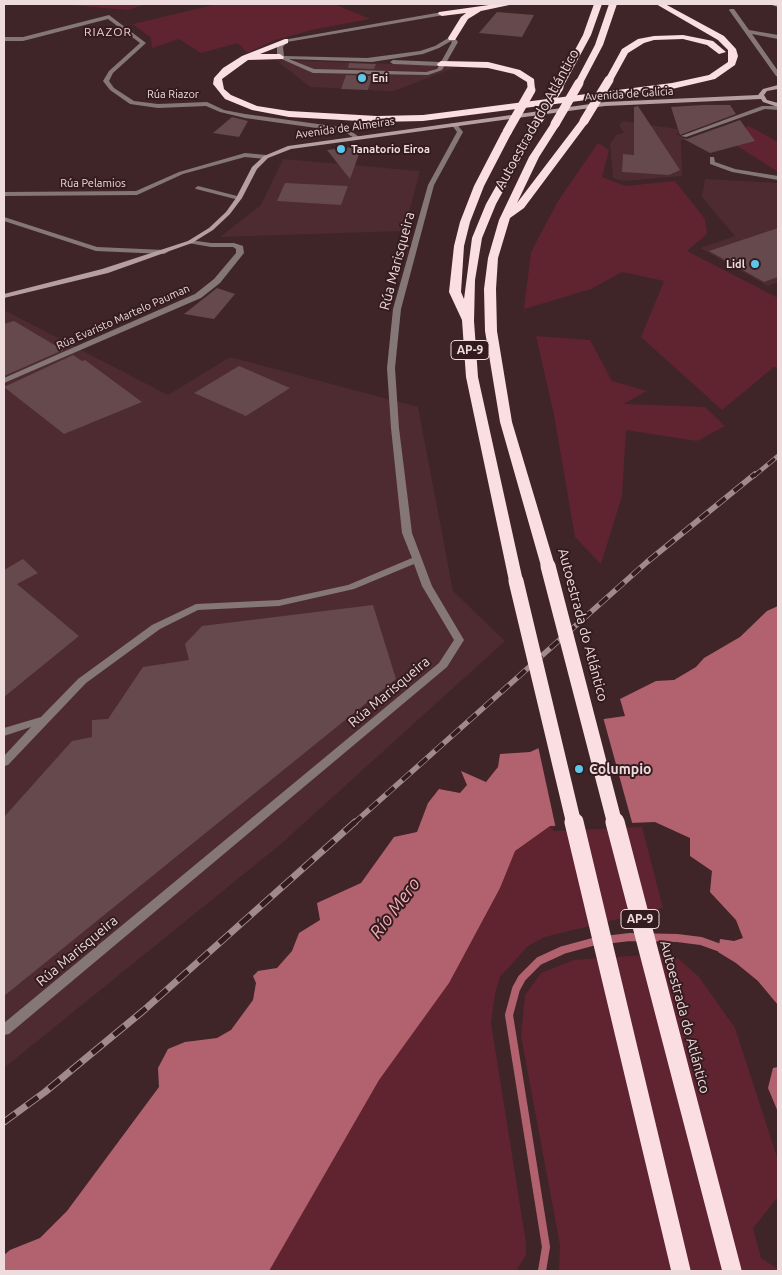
<!DOCTYPE html>
<meta charset="utf-8">
<style>
body{margin:0}
#map{position:relative;width:782px;height:1275px;overflow:hidden;background:#3f2528;font-family:Ubuntu,sans-serif}
canvas{display:block}
.frame{position:absolute;inset:0;border:5px solid #eedbdd;pointer-events:none}
</style>
<div id="map">
<canvas width="782" height="1275"></canvas>
<div class="frame"></div>
</div>
<script>
const ctx = document.querySelector('canvas').getContext('2d');
ctx.lineJoin = 'round';
function fill(path, color) {
  ctx.fillStyle = color;
  ctx.fill(path, 'evenodd');
}
function shape(rows) {
  const path = new Path2D();
  for (const r of rows) {
    path.moveTo(r[0], r[1]);
    for (let i = 2; i < r.length; i += 2) path.lineTo(r[i], r[i + 1]);
  }
  return path;
}
function stroke(path, color, width, dash) {
  ctx.strokeStyle = color;
  ctx.lineWidth = width;
  ctx.lineCap = dash ? 'butt' : 'round';
  ctx.setLineDash(dash || []);
  ctx.stroke(path);
}
function write(font, color, halo, rows, align = 'center') {
  ctx.font = font + ' Ubuntu,sans-serif';
  ctx.lineWidth = 4;
  ctx.setLineDash([]);
  ctx.textBaseline = 'middle';
  ctx.strokeStyle = halo;
  ctx.fillStyle = color;
  for (const [text, x, y, turn = 0] of rows) {
    ctx.save();
    ctx.translate(x, y);
    ctx.rotate((+turn || 0) * Math.PI / 180);
    ctx.textAlign = isNaN(turn) ? turn : align;
    if (halo) ctx.strokeText(text, 0, 0);
    ctx.fillText(text, 0, 0);
    ctx.restore();
  }
}
fill(shape([
 [276,60,459,66,394,91,386,91,310,87],
 [623,121,684,130,676,134,684,138,681,141,682,176,623,181,613,178,610,144,616,135,624,133,619,125],
 [283,159,420,171,404,231,220,237,261,205],
 [705,179,778,183,778,282,768,286,700,248,735,236,702,197],
 [4,310,168,395,230,357,418,407,453,591,505,641,281,844,4,1068]
]), '#4d2b30');
fill(shape([
 [59,4,146,4,128,10],
 [217,4,334,4,370,19,316,29,275,40,247,53,238,43,201,53,179,39,152,48,151,38,133,24],
 [749,126,778,142,778,172,720,135],
 [598,143,609,150,602,177,625,186,675,181,705,219,707,234,687,251,778,298,778,367,774,367,722,410,641,337,664,281,622,272,591,289,524,309,531,252,558,201],
 [536,336,590,340,612,381,647,391,623,404,705,407,725,426,697,441,626,430,622,496,601,564,575,537,554,415],
 [671,781,778,1005,758,981,736,963,718,952,720,939,734,941,743,938,736,920,710,892,712,871,690,856,690,838,655,822,550,827,554,831,642,827,663,908,545,937,528,946,500,977,495,994,491,1023,526,1243,526,1255,516,1271,242,1271,500,835],
 [672,953,699,977,735,1028,778,1160,778,1197,753,1228,761,1258,778,1269,778,1271,559,1271,560,1245,521,1036,525,995,541,973,574,960]
]), '#5f2430');
fill(shape([
 [778,606,778,1005,758,981,736,963,718,952,720,939,734,941,743,938,736,920,710,892,712,871,690,856,690,838,655,822,550,826,515,851,500,888,449,983,379,1080,269,1271,4,1271,4,1255,10,1250,40,1238,67,1211,159,1087,158,1068,168,1049,185,1042,217,1038,231,1030,253,1000,256,983,253,976,258,971,277,968,292,951,299,933,320,920,317,903,361,883,394,837,417,832,428,803,439,789,460,793,467,785,461,771,486,782,498,767,500,754,530,752,604,719,625,716,620,699,656,681,674,680,696,667,704,658,740,637,767,611],
 [778,1067,778,1112,768,1088,773,1068]
]), '#b2626f');
fill(shape([
 [603,717,633,826,556,829,538,746]
]), '#3f2528');
stroke(shape([
 [542,1271,546,1247,509,1015,516,989,522,978,539,961,563,950,596,941,630,937,677,938,701,941,726,950]
]), '#b2626f', 8);
fill(shape([
 [497,12,534,15,522,37,479,33],
 [349,63,372,64,376,64,374,69,348,68],
 [346,75,372,76,368,90,341,89],
 [703,105,730,105,736,114,680,135,671,107],
 [638,106,680,170,669,175,622,172,623,154,634,155,634,107],
 [232,117,248,121,239,137,213,133],
 [740,120,755,141,710,153,682,138,687,139],
 [353,147,359,154,350,179,327,150],
 [285,183,348,186,341,205,277,201],
 [778,228,778,277,764,282,709,251],
 [217,288,235,294,214,319,184,314],
 [14,321,63,350,4,376,4,324],
 [73,355,82,361,85,360,142,402,64,434,4,387],
 [239,366,290,388,246,416,194,393],
 [23,559,38,573,17,584,79,636,4,697,4,570],
 [373,605,396,679,4,996,4,817,72,741,92,737,92,720,108,719,143,667,189,660,185,644,202,626]
]), '#66494c');
fill(shape([
 [442,12,444,13,444,15,293,41,287,42,283,47,284,56,367,58,420,51,435,46,450,37,454,37,458,42,442,70,428,75,313,73,277,57,277,47,283,40,442,12],
 [451,41,452,42,441,62,393,60,390,62,393,64,439,66,437,69,426,72,314,69,289,59,372,62,423,54,439,48,451,41],
 [452,123,456,123,463,132,434,185,401,309,395,368,399,428,412,533,432,586,464,640,447,667,9,1034,4,1035,4,1023,439,663,454,640,422,586,414,564,354,589,279,606,198,610,160,629,86,683,8,765,4,766,4,756,31,727,4,736,4,728,41,717,78,679,152,625,196,604,279,600,348,585,412,558,402,533,391,428,387,368,393,309,428,185,457,132,451,124,452,123],
 [198,186,241,197,242,198,239,200,196,189,195,188,198,186],
 [190,240,211,243,234,243,243,246,244,253,220,283,201,298,4,383,4,378,195,294,214,279,236,253,236,249,233,247,211,247,188,243,186,242,190,240]
]), '#857678');
fill(shape([
 [730,9,734,9,749,30,778,35,778,39,752,34,778,71,778,77,776,76,729,10,730,9],
 [109,15,146,43,113,73,109,81,114,88,134,101,158,104,207,102,224,110,245,114,347,128,359,137,354,138,345,132,245,118,220,112,206,106,158,108,130,104,110,90,103,81,109,71,140,43,108,19,23,41,4,41,4,37,23,37,109,15],
 [762,106,778,106,778,110,765,109,686,137,681,136,762,106],
 [245,153,266,155,269,157,266,159,245,157,183,174,137,195,4,196,4,192,136,191,179,172,245,153],
 [710,157,714,157,715,162,735,169,778,176,778,180,732,172,710,164,710,157],
 [4,217,97,247,164,250,168,252,164,254,96,251,4,221,4,217]
]), '#857678');
fill(shape([
 [771,4,778,4,778,7,772,5,771,4],
 [778,85,778,89,767,91,764,95,767,100,778,103,778,107,763,102,761,99,605,106,291,149,268,158,257,169,242,198,230,214,213,230,192,243,108,273,4,298,4,294,102,269,188,241,209,228,226,212,236,198,252,167,264,156,288,146,605,102,758,95,763,89,778,85]
]), '#b69fa1');
fill(shape([
 [496,4,514,4,481,11,468,19,455,40,449,40,448,38,461,17,466,13,442,16,438,14,439,12,496,4],
 [594,4,602,4,591,35,563,87,556,89,555,87,583,35,594,4],
 [609,4,617,4,603,45,583,83,576,85,575,83,595,45,609,4],
 [656,4,665,4,724,36,736,49,738,56,735,65,715,79,672,89,423,121,377,122,289,117,252,110,225,99,213,84,214,78,223,68,242,56,285,39,288,39,288,43,260,54,280,54,284,57,283,59,248,60,222,79,224,89,231,95,257,106,289,111,377,116,423,115,672,83,709,75,728,62,728,50,718,40,656,4],
 [683,35,713,41,726,52,719,54,707,45,683,39,654,40,644,43,628,53,612,82,605,80,622,49,638,39,654,36,683,35],
 [441,61,488,62,520,70,534,79,535,90,528,92,527,82,514,74,488,68,438,66,437,64,441,61],
 [581,119,589,121,524,208,510,218,498,258,496,289,497,331,512,422,555,566,548,570,541,566,500,422,485,331,484,289,488,258,499,220,529,157,552,122,558,122,560,124,539,157,517,203,581,119],
 [530,126,538,128,496,204,482,238,475,280,474,321,478,377,523,581,516,585,509,581,466,377,462,320,449,292,454,246,460,222,474,186,502,132,510,130,512,132,484,186,470,222,464,246,461,292,464,299,472,238,486,204,530,126]
]), '#fadee1');
const railFar2 = shape([
 [754,476,778,456]
]);
const railFar1 = shape([
 [353,824,647,562,755,474]
]);
const rail = shape([
 [4,1122,45,1092,143,1011,355,822]
]);
stroke(railFar2, '#a08a8d', 4.5);
stroke(railFar1, '#a08a8d', 5.5);
stroke(rail, '#a08a8d', 7);
stroke(railFar2, '#341b1f', 3, [9]);
stroke(railFar1, '#341b1f', 4, [11]);
stroke(rail, '#341b1f', 5, [14]);
stroke(shape([
 [584,121,609,80],
 [555,124,579,83],
 [533,128,559,87],
 [507,132,531,90]
]), '#fadee1', 9);
stroke(shape([
 [548,566,615,824],
 [516,581,574,824]
]), '#fadee1', 15);
stroke(shape([
 [574,822,681,1271],
 [615,822,732,1271]
]), '#fadee1', 19);
for (const [x, y, r, color] of [
 [362,78,5,"#5cc7e8"],
 [341,149,5,"#5cc7e8"],
 [755,264,5,"#5cc7e8"],
 [579,769,5,"#5cc7e8"]
]) {
  const dot = new Path2D();
  dot.arc(x, y, r, 0, 2 * Math.PI);
  ctx.fillStyle = color;
  ctx.fill(dot);
  stroke(dot, '#341b1f', 2);
}
write('bold 11px', '#eedbdd', '#341b1f', [
 ["Eni",372,78],
 ["Tanatorio Eiroa",351,149],
 ["Lidl",745,264,"right"]
], 'left');
write('11px', '#eedbdd', '#341b1f', [
 ["Rúa Riazor",173,94],
 ["Avenida de Galicia",629,94,-4],
 ["Avenida de Almeiras",345,128,-8],
 ["Rúa Pelamios",93,183],
 ["Rúa Evaristo Martelo Pauman",123,317,-24]
]);
ctx.letterSpacing = '1px';
write('12px', '#f2cfd3', '#341b1f', [
 ["RIAZOR",108,32]
]);
ctx.letterSpacing = '0px';
for (const [x, y, w] of [
 [470,350,38],
 [640,919,38]
]) {
  const box = new Path2D();
  box.roundRect(x - w / 2, y - 9.5, w, 19, 4);
  ctx.fillStyle = '#341b1f';
  ctx.fill(box);
  stroke(box, '#eedbdd', 1);
}
write('bold 12px', '#eedbdd', null, [
 ["AP-9",470,350],
 ["AP-9",640,919]
]);
write('14px', '#eedbdd', '#341b1f', [
 ["Autoestrada do Atlántico",537,119,-61],
 ["Rúa Marisqueira",397,261,-75],
 ["Autoestrada do Atlántico",583,625,75],
 ["Rúa Marisqueira",389,692,-40],
 ["Rúa Marisqueira",77,951,-40],
 ["Autoestrada do Atlántico",685,1017,75]
]);
write('bold 14px', '#eedbdd', '#341b1f', [
 ["Columpio",589,769]
], 'left');
write('italic 18px', '#f2aeb6', '#341b1f', [
 ["Río Mero",395,908,-53]
]);
</script>
